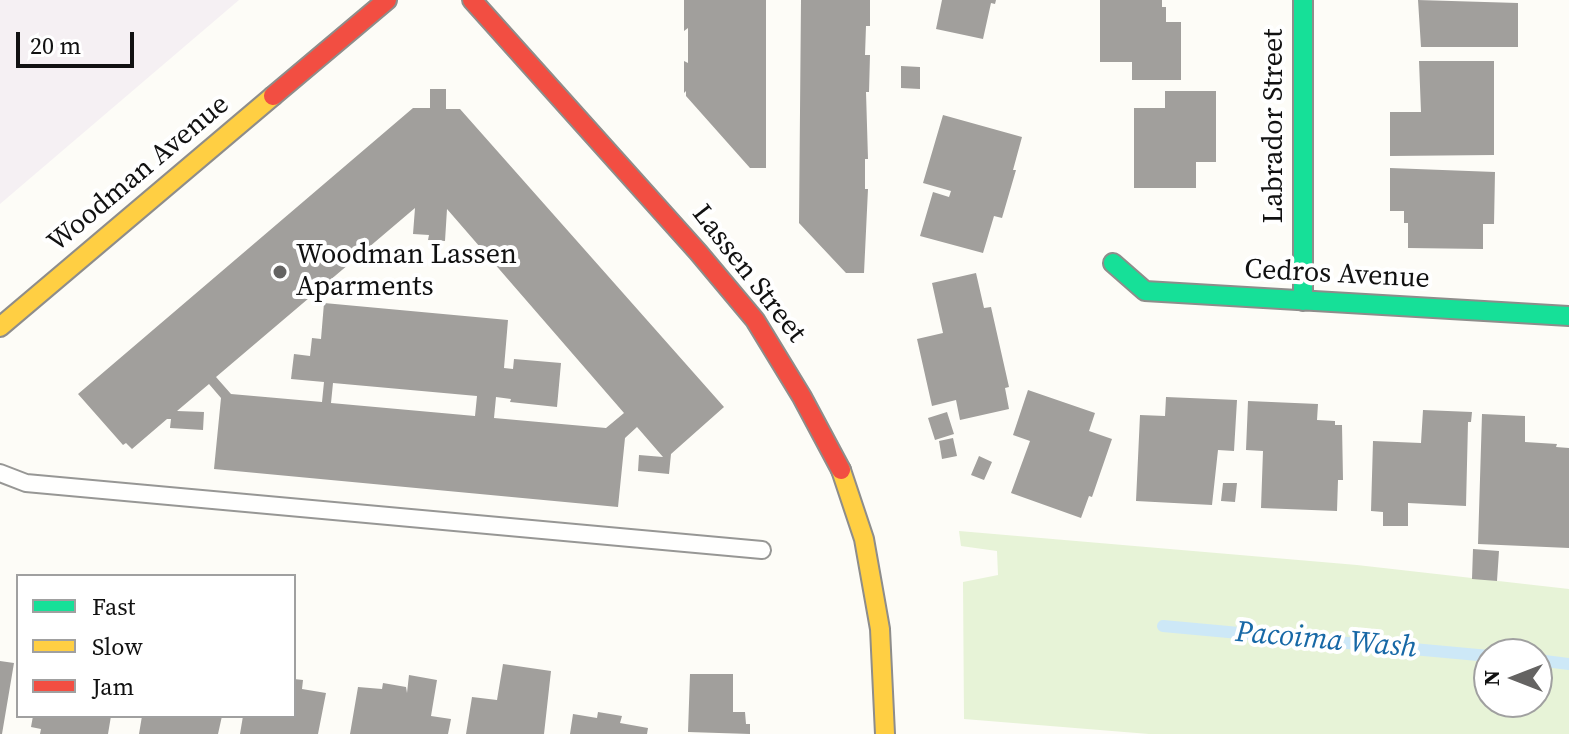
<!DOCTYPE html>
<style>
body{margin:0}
#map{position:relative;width:1569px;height:734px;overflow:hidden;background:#fdfcf7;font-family:"Source Serif 4",serif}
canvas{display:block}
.legend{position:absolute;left:16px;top:574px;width:280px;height:144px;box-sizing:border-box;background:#fff;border:2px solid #a0a0a0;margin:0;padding:10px 14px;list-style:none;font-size:24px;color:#111}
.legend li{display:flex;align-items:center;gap:16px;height:40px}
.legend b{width:40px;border:2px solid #a0a0a0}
.north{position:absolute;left:1473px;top:638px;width:80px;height:80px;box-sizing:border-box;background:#fff;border:2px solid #a0a0a0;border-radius:50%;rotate:270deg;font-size:22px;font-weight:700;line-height:32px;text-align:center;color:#111}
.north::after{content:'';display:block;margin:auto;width:28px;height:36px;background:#646362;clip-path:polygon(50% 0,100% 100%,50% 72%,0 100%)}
.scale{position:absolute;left:16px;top:32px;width:118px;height:36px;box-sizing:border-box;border:4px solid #111;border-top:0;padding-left:10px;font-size:24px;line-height:28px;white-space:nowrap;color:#111;-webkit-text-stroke:6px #fff;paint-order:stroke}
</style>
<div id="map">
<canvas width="1569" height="734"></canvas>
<ul class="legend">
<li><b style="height:10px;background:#16e098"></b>Fast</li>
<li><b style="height:10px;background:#ffcf43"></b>Slow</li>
<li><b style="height:10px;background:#f24e42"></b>Jam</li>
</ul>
<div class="north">N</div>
<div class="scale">20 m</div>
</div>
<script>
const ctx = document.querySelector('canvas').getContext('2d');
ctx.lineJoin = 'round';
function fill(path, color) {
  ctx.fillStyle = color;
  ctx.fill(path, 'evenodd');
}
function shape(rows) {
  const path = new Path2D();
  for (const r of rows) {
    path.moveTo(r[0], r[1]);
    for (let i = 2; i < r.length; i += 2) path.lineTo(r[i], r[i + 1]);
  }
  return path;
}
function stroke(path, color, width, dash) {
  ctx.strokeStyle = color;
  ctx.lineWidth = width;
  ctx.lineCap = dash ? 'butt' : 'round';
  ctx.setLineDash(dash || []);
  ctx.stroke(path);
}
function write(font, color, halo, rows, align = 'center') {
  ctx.font = font + ' "Source Serif 4",serif';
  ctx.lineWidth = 8;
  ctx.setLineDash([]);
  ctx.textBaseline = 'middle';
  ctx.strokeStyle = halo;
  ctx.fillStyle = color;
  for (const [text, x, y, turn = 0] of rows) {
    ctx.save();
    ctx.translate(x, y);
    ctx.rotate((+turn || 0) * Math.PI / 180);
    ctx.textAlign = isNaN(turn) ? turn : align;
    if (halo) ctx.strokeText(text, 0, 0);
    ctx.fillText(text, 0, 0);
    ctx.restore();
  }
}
fill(shape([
 [0,0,239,0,0,204]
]), '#f5f0f3');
fill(shape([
 [959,531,1357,565,1569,589,1569,734,1149,734,964,719,963,582,998,575,997,551,961,546],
 [1489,654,1537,654,1537,702,1489,702]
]), '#e7f3d7');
stroke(shape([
 [1163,626,1489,656],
 [1537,660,1569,664]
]), '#cde8f7', 12);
fill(shape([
 [684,0,766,0,766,168,750,168,686,96,686,91,684,93,684,61,688,63,688,28,684,31],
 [801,0,870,0,870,26,866,26,865,55,870,55,869,92,866,92,868,159,865,159,865,189,868,189,864,273,846,273,799,223],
 [942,0,996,0,995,4,991,3,983,39,936,29],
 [1100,0,1162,0,1162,7,1166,7,1166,22,1181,22,1181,80,1132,80,1132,62,1100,62],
 [1418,0,1518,3,1518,47,1421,47],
 [1419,61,1494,61,1494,155,1390,156,1390,112,1421,112],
 [901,66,920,67,920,89,901,88],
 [430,89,446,89,446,109,460,109,724,407,671,454,669,474,638,471,639,455,663,457,637,427,625,438,618,507,214,469,221,398,209,384,177,411,204,412,203,430,170,428,171,419,167,419,132,449,126,443,123,445,78,394,413,108,430,108],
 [415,208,413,234,429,235,428,240,445,241,447,209,624,413,606,428,494,418,496,397,511,399,510,402,557,407,561,363,514,359,513,369,504,368,508,320,324,303,321,339,312,338,310,356,294,354,291,379,324,382,322,402,231,394,216,377],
 [333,383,477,396,475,416,331,403],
 [1165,91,1216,91,1216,162,1196,162,1196,188,1134,188,1134,108,1165,108],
 [943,115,1022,137,1013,170,1016,170,1002,218,994,216,983,253,920,236,933,192,949,197,951,191,923,183],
 [1390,168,1495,172,1494,224,1483,224,1483,249,1408,248,1408,223,1404,223,1404,211,1390,211],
 [976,273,984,308,991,307,1009,387,1005,388,1009,409,960,420,956,400,932,406,917,339,943,333,932,283],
 [1028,390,1095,413,1089,431,1112,439,1092,497,1089,496,1081,518,1011,493,1030,441,1013,435],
 [1166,397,1237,400,1234,451,1218,450,1212,505,1136,501,1140,415,1165,416],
 [1248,401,1318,404,1317,420,1335,421,1335,425,1342,425,1343,480,1338,480,1337,511,1261,508,1263,451,1246,450],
 [1423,410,1472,412,1471,422,1468,422,1466,506,1408,503,1408,526,1383,526,1383,512,1371,511,1373,441,1421,443],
 [947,412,954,434,935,440,928,418],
 [1482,414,1525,416,1525,442,1557,444,1556,447,1569,448,1569,548,1478,544],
 [953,438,957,456,942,459,939,441],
 [979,456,992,462,984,480,971,475],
 [1223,483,1237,483,1235,502,1221,501],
 [1473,549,1499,551,1497,581,1472,579],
 [0,661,14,663,2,734,0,734],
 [503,664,551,671,544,734,466,734,472,697,497,700],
 [690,674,733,674,733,712,745,712,746,724,750,724,750,734,688,732],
 [409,675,437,680,431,716,451,719,448,734,350,734,358,687,382,689,383,683,406,687,407,693],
 [294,679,303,680,302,689,326,693,318,734,240,734,243,716,294,716],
 [598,712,622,716,620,723,648,728,647,734,570,734,573,714,597,718],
 [33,716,111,716,108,734,40,734,41,729,31,727],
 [142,716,222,716,218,734,139,734]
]), '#a19f9c');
const lane = shape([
 [0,473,26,483,762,550]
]);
const fast = shape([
 [1303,0,1303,301],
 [1113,263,1145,291,1569,316]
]);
const slow = shape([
 [0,327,273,96],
 [841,470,864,539,880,629,885,734]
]);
const jam = shape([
 [472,0,698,252,755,320,802,397,841,470],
 [273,96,387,0]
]);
stroke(lane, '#979795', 20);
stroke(fast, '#8e8d8b', 22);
stroke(slow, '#8e8d8b', 22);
stroke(jam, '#8e8d8b', 22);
stroke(lane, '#fffffe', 16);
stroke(fast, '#16e098', 18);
stroke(slow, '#ffcf43', 18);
stroke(jam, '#f24e42', 18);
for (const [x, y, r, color] of [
 [280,272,8,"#646362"]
]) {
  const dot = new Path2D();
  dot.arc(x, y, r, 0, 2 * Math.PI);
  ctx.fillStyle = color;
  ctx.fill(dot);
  stroke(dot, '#fff', 3);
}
write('28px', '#111', '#fff', [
 ["Labrador Street",1275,126,-90],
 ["Woodman Avenue",139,174,-40],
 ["Lassen Street",748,274,52],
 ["Cedros Avenue",1337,275,3]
]);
write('28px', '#111', '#fff', [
 ["Woodman Lassen",296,256],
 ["Aparments",296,288]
], 'left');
write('italic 30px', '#1768a6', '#fff', [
 ["Pacoima Wash",1326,641,5]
]);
</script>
